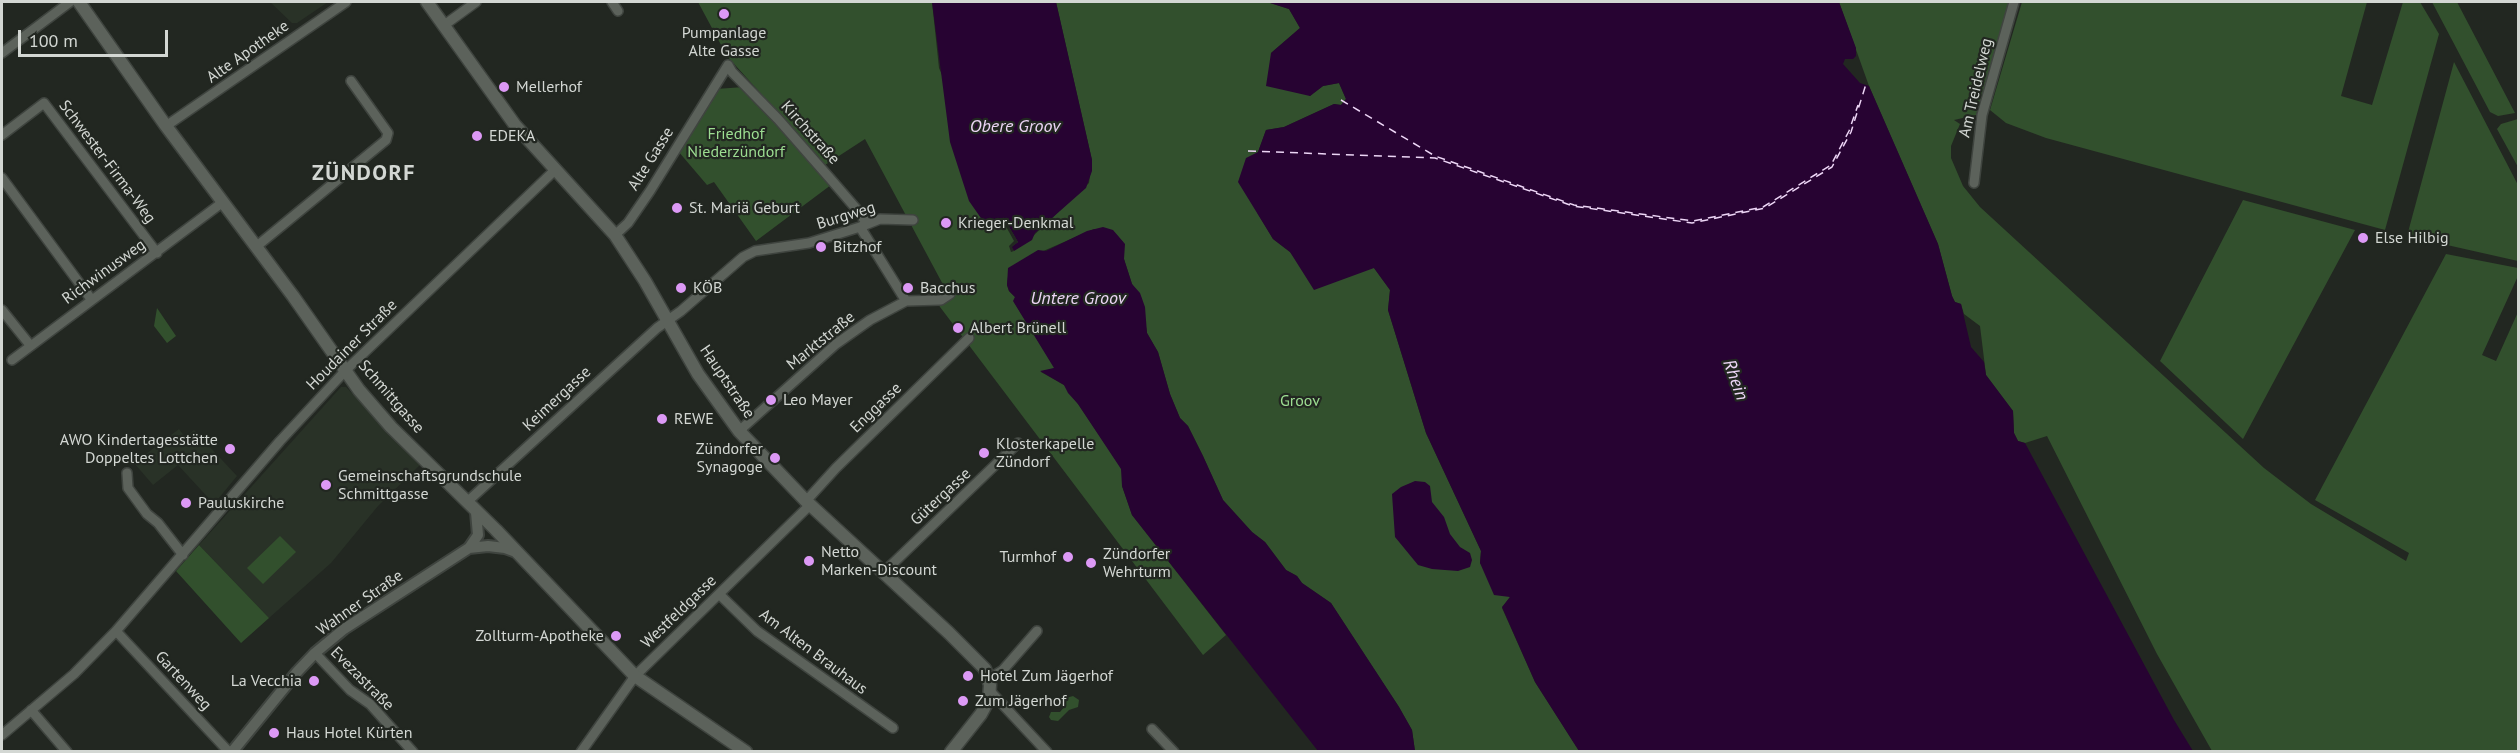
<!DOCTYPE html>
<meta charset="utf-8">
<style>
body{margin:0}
#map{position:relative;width:2520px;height:753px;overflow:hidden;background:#222721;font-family:"PT Sans",sans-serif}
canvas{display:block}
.frame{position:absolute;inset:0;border:3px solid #d3d7d3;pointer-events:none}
.scale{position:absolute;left:18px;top:30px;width:150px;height:27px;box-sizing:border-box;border:3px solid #d3d7d3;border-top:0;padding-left:8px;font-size:18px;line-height:21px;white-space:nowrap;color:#d3d7d3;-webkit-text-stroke:4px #222721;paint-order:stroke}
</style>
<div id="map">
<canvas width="2520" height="753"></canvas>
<div class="frame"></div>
<div class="scale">100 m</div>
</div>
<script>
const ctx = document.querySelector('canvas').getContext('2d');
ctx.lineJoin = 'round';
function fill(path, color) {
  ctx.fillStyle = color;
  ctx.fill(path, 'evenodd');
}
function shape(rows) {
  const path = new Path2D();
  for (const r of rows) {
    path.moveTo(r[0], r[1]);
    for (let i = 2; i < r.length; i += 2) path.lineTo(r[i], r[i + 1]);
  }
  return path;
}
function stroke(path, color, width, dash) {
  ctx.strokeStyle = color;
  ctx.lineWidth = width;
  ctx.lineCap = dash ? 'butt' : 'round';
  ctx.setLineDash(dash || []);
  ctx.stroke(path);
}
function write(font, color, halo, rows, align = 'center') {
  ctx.font = font + ' "PT Sans",sans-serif';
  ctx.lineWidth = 4.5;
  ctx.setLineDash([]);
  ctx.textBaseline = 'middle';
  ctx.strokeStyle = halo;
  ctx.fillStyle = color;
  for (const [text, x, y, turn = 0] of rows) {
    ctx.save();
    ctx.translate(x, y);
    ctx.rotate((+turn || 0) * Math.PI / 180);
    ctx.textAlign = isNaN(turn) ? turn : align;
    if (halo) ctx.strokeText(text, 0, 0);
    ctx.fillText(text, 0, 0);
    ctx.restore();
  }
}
fill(shape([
 [270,2,328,2,297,23,292,23],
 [341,387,346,387,421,464,378,506,331,563,269,618,199,545],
 [179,429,185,437,194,430,237,476,214,504,178,465,153,485,134,463]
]), '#293227');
fill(shape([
 [698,2,932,2,939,68,1004,218,1018,242,1032,237,1089,183,1092,160,1056,2,1267,2,1289,9,1300,28,1271,53,1310,96,1323,86,1339,83,1346,99,1341,105,1334,104,1284,127,1266,130,1258,152,1257,212,1273,239,1290,252,1300,264,1374,268,1390,290,1388,310,1426,433,1481,551,1480,563,1510,597,1502,608,1535,682,1579,751,1415,751,1412,730,1399,707,1331,603,1302,583,1297,576,1286,570,1265,542,1252,532,1223,500,1203,456,1188,426,1180,418,1170,394,1158,352,1147,333,1141,297,1132,284,1124,259,1123,242,1113,231,1094,229,1041,252,1009,269,1007,285,1009,291,1015,297,1014,302,1055,368,1041,372,1064,385,1078,404,1122,469,1122,486,1132,515,1226,635,1203,655,934,299,947,292,865,139,825,165,727,56],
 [1839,2,2009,2,1976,115,1954,120,1960,124,1951,146,1951,158,1963,186,1980,207,2264,468,2311,504,2406,561,2409,553,2315,500,2446,254,2518,268,2518,276,2482,355,2496,361,2518,312,2518,751,2212,751,2157,654,2047,436,2025,443,2018,441,2014,433,2013,411,1986,375,1980,326,1964,314,1961,304,1955,302,1952,296,1938,244,1869,86],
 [2022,2,2367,2,2341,96,2372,105,2403,2,2420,2,2439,34,2385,230,2046,138,2006,123,1990,110],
 [2432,2,2457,2,2515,113,2498,116,2490,112],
 [2454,62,2518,185,2518,261,2407,236],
 [744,87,831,185,756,241,714,182,707,185,678,151,716,89],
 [2518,119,2518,167,2497,129,2501,124],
 [2243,200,2355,230,2243,439,2160,361],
 [157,308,176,336,167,343,154,326],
 [280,536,296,552,263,584,247,568],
 [199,545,269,618,241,643,176,571],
 [1073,696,1079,700,1078,707,1069,710,1058,721,1051,720,1049,717,1051,712,1060,712,1065,706,1066,698]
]), '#32502d');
fill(shape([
 [932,2,1056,2,1092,160,1092,171,1086,188,1035,233,1032,240,1014,251,1011,247,1018,242,1004,218,983,221,969,201,950,142],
 [1267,2,1839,2,1856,48,1856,56,1853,59,1845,59,1843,64,1860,83,1869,86,1938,244,1952,296,1955,302,1961,304,1971,347,1984,362,1986,375,2013,411,2014,433,2018,441,2025,443,2174,720,2193,751,1579,751,1535,682,1502,607,1510,597,1494,595,1480,563,1481,551,1426,433,1388,310,1390,290,1374,268,1314,290,1290,252,1273,239,1238,182,1246,158,1258,152,1266,130,1284,127,1334,104,1341,105,1346,99,1339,83,1323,86,1310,96,1266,86,1271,53,1300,28,1289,9],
 [1103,227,1113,230,1125,244,1124,259,1132,284,1140,293,1145,307,1147,333,1158,352,1170,394,1180,418,1188,426,1203,456,1223,500,1252,532,1265,542,1286,570,1297,576,1302,583,1331,603,1399,707,1412,730,1415,751,1318,751,1132,515,1122,486,1121,469,1078,404,1068,393,1064,385,1040,371,1054,368,1013,301,1015,297,1009,291,1007,285,1008,268,1038,250,1046,251,1087,231],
 [1415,481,1425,482,1430,486,1432,502,1444,517,1450,534,1460,547,1470,553,1472,560,1470,567,1458,571,1432,569,1418,565,1395,537,1392,494,1401,487]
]), '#270332');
fill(shape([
 [1004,218,1018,242,1012,247,1014,251,1011,252,1009,246,1014,241,1003,221,991,223,990,220]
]), '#222721');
stroke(shape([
 [1341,100,1435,156,1574,205,1693,221,1763,207,1831,165,1849,131,1858,105],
 [1248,151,1435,158,1573,206,1692,223,1765,208,1832,167,1851,132,1866,84]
]), '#ecd5f5', 1.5, [8, 6]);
const minor = shape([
 [612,2,618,11],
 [443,26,476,2],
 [2,53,70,2],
 [728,65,732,72,778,119,834,183,859,212,867,224],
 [166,126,346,2],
 [2,135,44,103,157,253],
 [2,178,91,299],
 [1974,183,1982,115,2014,2],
 [860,227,906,301],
 [615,235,628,223,650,191,728,65],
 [257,246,386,140,388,133,351,81],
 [2,310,30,345],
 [12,360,223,202],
 [739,431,836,344,870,320,906,301,941,300,950,294],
 [127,473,128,488,147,514,158,523,183,555],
 [806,501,836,468,969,338],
 [467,502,657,328,681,311,743,257,755,251,809,243,860,227,880,219,913,220],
 [884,572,1018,443],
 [719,594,757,631,893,728],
 [116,631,229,752],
 [315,653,350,690,370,704,413,752],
 [989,679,1003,670,1037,631],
 [990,691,1047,752],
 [31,710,67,752],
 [1152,729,1174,752],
 [2,735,74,674,116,631,280,441,346,370,556,169],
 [581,752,635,676,811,504]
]);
const tertiary = shape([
 [469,548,488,546,505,548,516,552],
 [232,752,297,672,315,653,344,629,469,548,478,535,476,512]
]);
const secondary = shape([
 [79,2,166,126,293,296,359,390,391,427,496,530,635,676,746,752],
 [427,2,515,125,615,235,645,281,698,374,739,431,806,501,949,633,985,669,990,685,989,699,981,714,951,752]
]);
stroke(minor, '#3f443f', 12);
stroke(tertiary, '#3f443f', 14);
stroke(secondary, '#3f443f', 15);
stroke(minor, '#5c625b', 9);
stroke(tertiary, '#5c625b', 10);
stroke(secondary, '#5c625b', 12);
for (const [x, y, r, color] of [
 [724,14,6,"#dc99f5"],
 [504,87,6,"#dc99f5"],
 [477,136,6,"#dc99f5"],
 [677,208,6,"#dc99f5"],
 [946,223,6,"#dc99f5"],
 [2363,238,6,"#dc99f5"],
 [821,247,6,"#dc99f5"],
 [681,288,6,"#dc99f5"],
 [908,288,6,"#dc99f5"],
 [958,328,6,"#dc99f5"],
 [771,400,6,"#dc99f5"],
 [662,419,6,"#dc99f5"],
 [230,449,6,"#dc99f5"],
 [984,453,6,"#dc99f5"],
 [775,458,6,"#dc99f5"],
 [326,485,6,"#dc99f5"],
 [186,503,6,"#dc99f5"],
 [1068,557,6,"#dc99f5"],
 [809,561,6,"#dc99f5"],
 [1091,563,6,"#dc99f5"],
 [616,636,6,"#dc99f5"],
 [968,676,6,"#dc99f5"],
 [314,681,6,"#dc99f5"],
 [963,701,6,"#dc99f5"],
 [274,733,6,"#dc99f5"]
]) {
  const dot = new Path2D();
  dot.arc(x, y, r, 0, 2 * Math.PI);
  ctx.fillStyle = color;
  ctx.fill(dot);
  stroke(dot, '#222721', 2);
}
write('16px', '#d3d7d3', '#222721', [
 ["Pumpanlage",724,33,"center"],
 ["Alte Gasse",724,51,"center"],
 ["Mellerhof",516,87],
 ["EDEKA",489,136],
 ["St. Mariä Geburt",689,208],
 ["Krieger-Denkmal",958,223],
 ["Else Hilbig",2375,238],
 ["Bitzhof",833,247],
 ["KÖB",693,288],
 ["Bacchus",920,288],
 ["Albert Brünell",970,328],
 ["Leo Mayer",783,400],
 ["REWE",674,419],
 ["AWO Kindertagesstätte",218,440,"right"],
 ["Doppeltes Lottchen",218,458,"right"],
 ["Klosterkapelle",996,444],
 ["Zündorf",996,462],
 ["Zündorfer",763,449,"right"],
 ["Synagoge",763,467,"right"],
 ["Gemeinschaftsgrundschule",338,476],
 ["Schmittgasse",338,494],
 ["Pauluskirche",198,503],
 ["Netto",821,552],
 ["Marken-Discount",821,570],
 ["Zündorfer",1103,554],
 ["Wehrturm",1103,572],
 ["Turmhof",1056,557,"right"],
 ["Zollturm-Apotheke",604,636,"right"],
 ["Hotel Zum Jägerhof",980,676],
 ["La Vecchia",302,681,"right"],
 ["Zum Jägerhof",975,701],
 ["Haus Hotel Kürten",286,733]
], 'left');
write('16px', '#d3d7d3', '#222721', [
 ["Alte Apotheke",248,52,-35],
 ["Am Treidelweg",1976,88,-77],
 ["Kirchstraße",810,133,48],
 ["Alte Gasse",651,159,-58],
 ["Schwester-Firma-Weg",107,162,53],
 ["Burgweg",846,216,-17],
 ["Richwinusweg",104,272,-36],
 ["Marktstraße",821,341,-39],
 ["Houdainer Straße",352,345,-45],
 ["Hauptstraße",727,382,56],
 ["Schmittgasse",391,397,49],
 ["Keimergasse",557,399,-43],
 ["Enggasse",876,408,-44],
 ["Gütergasse",941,497,-43],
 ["Wahner Straße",360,603,-35],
 ["Westfeldgasse",679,612,-44],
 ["Am Alten Brauhaus",813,652,37],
 ["Evezastraße",362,679,45],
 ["Gartenweg",183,681,47]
]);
write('16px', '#9cdd91', '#222721', [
 ["Friedhof",736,134],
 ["Niederzündorf",736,152],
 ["Groov",1300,401]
]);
write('italic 18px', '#ecd5f5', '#222721', [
 ["Obere Groov",1015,127],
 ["Untere Groov",1078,299],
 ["Rhein",1735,380,70]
]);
ctx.letterSpacing = '1.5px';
write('bold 22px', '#d3d7d3', '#222721', [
 ["ZÜNDORF",364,174]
]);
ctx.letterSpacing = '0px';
</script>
